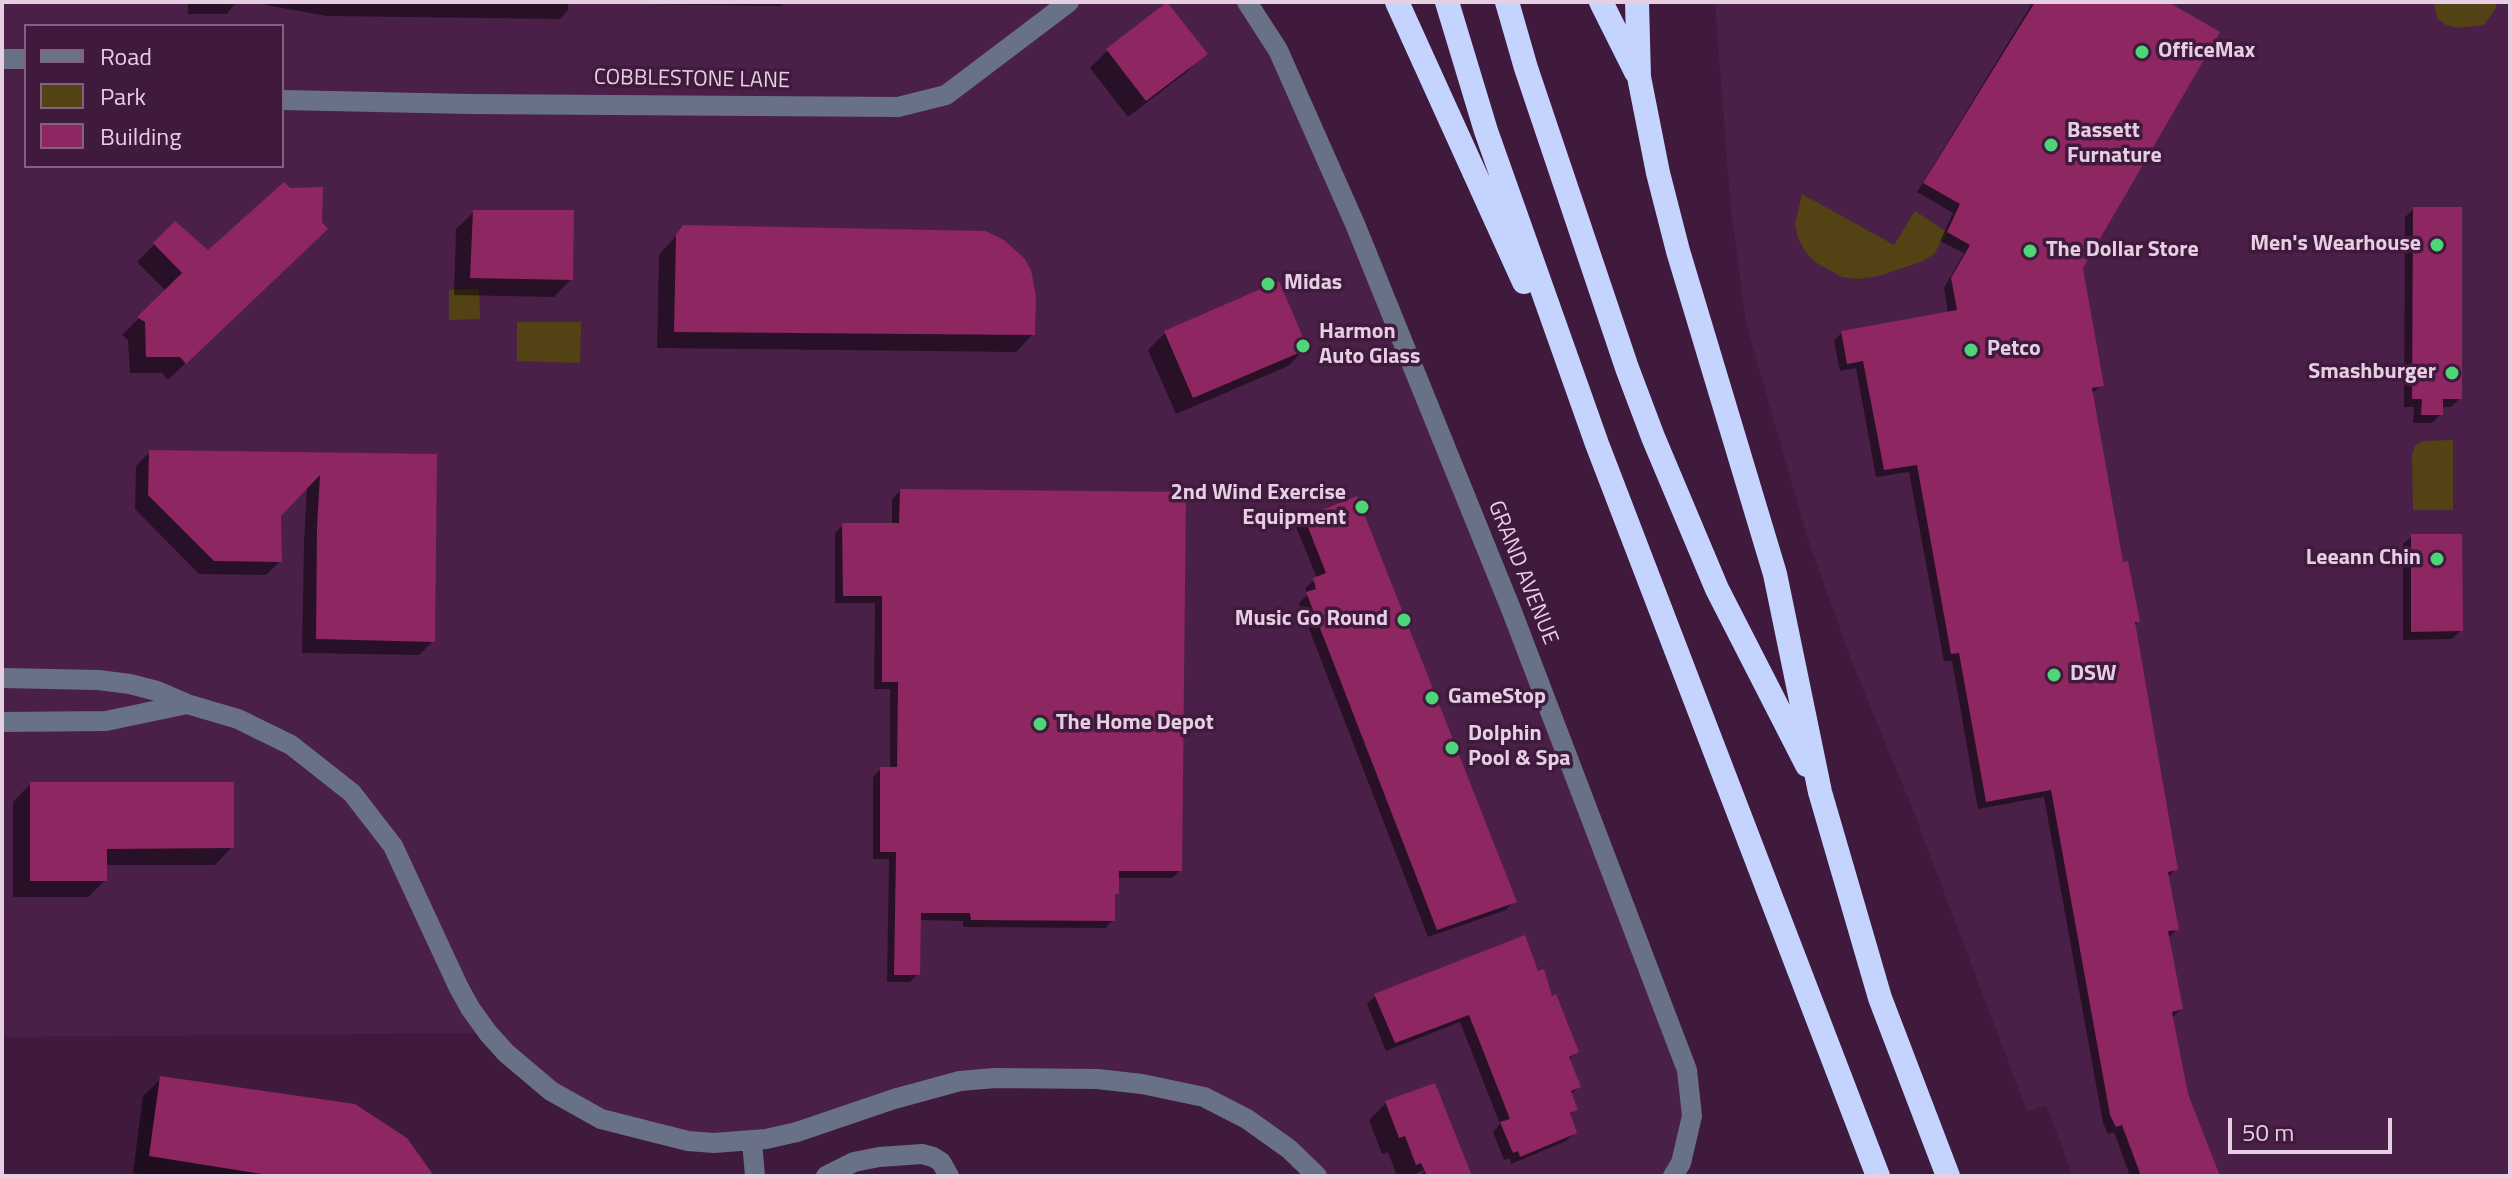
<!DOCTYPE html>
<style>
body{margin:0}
#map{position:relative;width:2512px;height:1178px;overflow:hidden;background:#3f1a3d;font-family:"Titillium Web",sans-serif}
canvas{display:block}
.frame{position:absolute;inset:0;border:4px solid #e6cee3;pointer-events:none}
.legend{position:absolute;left:24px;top:24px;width:260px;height:144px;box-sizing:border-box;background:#3f1a3d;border:2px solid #82627f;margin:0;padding:10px 14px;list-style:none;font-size:24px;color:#e6cee3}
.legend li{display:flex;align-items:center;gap:16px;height:40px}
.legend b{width:40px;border:2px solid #82627f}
.scale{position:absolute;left:2228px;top:1118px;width:164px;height:36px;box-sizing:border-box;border:4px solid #e6cee3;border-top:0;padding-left:10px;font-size:24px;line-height:28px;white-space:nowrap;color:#e6cee3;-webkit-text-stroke:6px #3f1a3d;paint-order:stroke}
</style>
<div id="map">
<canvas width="2512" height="1178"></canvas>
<div class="frame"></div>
<ul class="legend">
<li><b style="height:10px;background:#697187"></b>Road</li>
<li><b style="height:22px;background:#534314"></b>Park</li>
<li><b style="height:22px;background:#8d2661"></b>Building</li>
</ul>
<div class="scale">50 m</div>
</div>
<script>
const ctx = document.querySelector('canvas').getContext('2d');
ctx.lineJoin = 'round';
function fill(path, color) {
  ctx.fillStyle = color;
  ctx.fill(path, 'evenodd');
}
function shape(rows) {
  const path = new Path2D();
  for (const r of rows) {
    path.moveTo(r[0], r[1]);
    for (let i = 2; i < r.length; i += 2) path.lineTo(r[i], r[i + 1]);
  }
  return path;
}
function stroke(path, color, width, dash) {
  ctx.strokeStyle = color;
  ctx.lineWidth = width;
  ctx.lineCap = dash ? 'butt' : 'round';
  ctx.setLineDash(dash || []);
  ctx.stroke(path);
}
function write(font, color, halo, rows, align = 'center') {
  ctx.font = font + ' "Titillium Web",sans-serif';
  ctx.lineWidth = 7;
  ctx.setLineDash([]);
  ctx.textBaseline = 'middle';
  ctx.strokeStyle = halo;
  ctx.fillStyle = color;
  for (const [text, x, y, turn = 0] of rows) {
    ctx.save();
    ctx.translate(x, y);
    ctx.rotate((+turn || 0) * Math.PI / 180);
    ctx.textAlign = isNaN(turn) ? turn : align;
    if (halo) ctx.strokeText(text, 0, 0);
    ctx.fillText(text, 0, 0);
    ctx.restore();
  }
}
fill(shape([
 [2,2,1247,2,1278,50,1628,911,1692,1116,1673,1176,1317,1176,1204,1097,995,1078,714,1143,601,1119,488,1033,2,1037],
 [26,26,282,26,282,166,26,166],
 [1715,2,2510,2,2510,1176,2073,1176,2046,1105,2027,1111,1911,805,1852,662,1808,539,1746,323,1731,210]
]), '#4b2048');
fill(shape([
 [2434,2,2496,2,2496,8,2484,25,2458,28,2446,25,2437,18],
 [1802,194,1894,245,1915,211,1947,232,1934,254,1923,261,1879,276,1857,279,1842,277,1815,262,1805,251,1798,238,1795,224],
 [479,289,480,319,449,320,449,290],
 [517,322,581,322,580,363,517,361],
 [2453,440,2453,510,2413,510,2412,455,2415,446,2424,441]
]), '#534314');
fill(shape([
 [188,2,236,2,227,14,188,14],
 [250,2,786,2,781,6,568,3,568,10,560,19,326,16],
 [2033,2,2164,2,2080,268,2102,385,2091,394,2121,565,2138,621,2134,626,2176,869,2167,878,2177,929,2168,938,2181,1009,2173,1017,2187,1095,2218,1176,2130,1176,2114,1132,2108,1134,2103,1123,2044,797,1978,809,1952,661,1944,661,1909,472,1876,477,1856,368,1840,371,1834,341,1842,332,1948,313,1944,288,1964,253,1940,241,1953,213,1917,192],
 [1167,4,1205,53,1188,71,1128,117,1090,68,1107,51],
 [2414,209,2460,398,2451,407,2441,407,2441,414,2432,423,2413,423,2414,407,2404,407,2405,217],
 [474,212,571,279,554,297,454,295,456,229],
 [175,223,208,253,320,223,308,246,168,380,162,373,130,373,128,340,122,335,166,291,137,262],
 [684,227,1033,334,1016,352,657,348,659,255],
 [1165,333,1306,348,1288,366,1176,414,1148,350],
 [150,452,435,456,433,641,419,655,302,653,304,543,307,485,279,515,280,561,266,575,199,574,135,509,136,466],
 [900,491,1180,870,1172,878,1117,878,1117,893,1113,897,1113,920,1105,928,963,927,963,921,919,920,918,974,910,982,887,982,889,859,873,859,873,777,881,769,890,769,890,689,874,689,875,603,835,603,835,533,843,525,892,525,892,499],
 [1305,519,1514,901,1506,910,1428,937,1299,603,1307,595,1305,588,1317,578,1296,527],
 [2412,536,2461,630,2452,639,2403,640,2403,544],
 [30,784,232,847,215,865,105,865,105,880,88,897,13,897,13,802],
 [1537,974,1577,1052,1568,1060,1579,1086,1570,1095,1576,1109,1569,1116,1575,1133,1566,1141,1511,1164,1510,1158,1504,1160,1493,1132,1500,1124,1460,1022,1386,1051,1367,1004,1375,996],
 [161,1079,431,1176,152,1176,133,1173,143,1096],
 [1386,1103,1469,1176,1422,1176,1424,1170,1410,1176,1397,1176,1388,1152,1382,1154,1369,1120]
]), '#0007');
fill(shape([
 [1167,2,1208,54,1146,101,1106,49],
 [2035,2,2168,2,2220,32,2083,268,2104,386,2092,388,2123,562,2128,561,2140,622,2135,622,2178,870,2168,872,2179,930,2168,931,2183,1009,2172,1012,2188,1094,2220,1176,2141,1176,2122,1125,2116,1127,2110,1115,2051,790,1986,802,1959,653,1951,654,1917,465,1884,470,1863,361,1847,364,1841,331,1957,310,1951,278,1970,245,1947,232,1960,204,1923,183],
 [284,182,290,188,323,187,322,222,328,229,186,364,180,357,146,357,145,322,137,317,182,273,153,243,175,221,208,250],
 [2413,207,2462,207,2462,399,2443,399,2443,415,2421,415,2422,399,2412,399],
 [473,210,574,210,573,280,470,278],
 [683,225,985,231,1004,240,1024,258,1031,270,1036,296,1035,335,674,332,676,235],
 [1279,281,1308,349,1193,398,1164,331],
 [149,450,437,454,435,642,316,639,317,528,320,475,281,516,282,562,214,561,148,495],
 [900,489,1186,492,1182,871,1119,871,1119,894,1115,894,1115,921,971,920,970,913,921,913,920,975,894,975,896,852,880,852,880,767,897,767,898,682,882,682,882,596,843,596,842,523,899,523],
 [1357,496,1517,902,1437,930,1306,592,1316,589,1313,578,1326,573,1304,517],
 [2411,534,2462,534,2463,631,2411,632],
 [30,782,234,782,234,848,107,849,107,881,30,881],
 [1525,935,1538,971,1544,969,1552,996,1556,994,1579,1052,1569,1057,1581,1087,1571,1091,1578,1110,1570,1113,1577,1133,1520,1157,1518,1151,1513,1153,1500,1122,1510,1119,1469,1015,1395,1043,1374,994],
 [160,1076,355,1104,407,1138,434,1176,274,1176,149,1156],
 [1435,1083,1472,1176,1427,1176,1421,1163,1416,1165,1405,1136,1399,1138,1385,1101]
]), '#8d2661');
stroke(shape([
 [1247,2,1278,50,1355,224,1511,609,1687,1070,1692,1116,1681,1163,1673,1176],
 [2,59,26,59],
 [282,100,470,104,898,107,946,95,1069,2],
 [2,678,98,680,130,684,157,691,187,704,238,719,291,745,352,793,393,846,458,986,470,1008,488,1033,506,1053,551,1091,601,1119,688,1141,714,1143,766,1139,797,1132,894,1099,960,1081,995,1078,1097,1079,1142,1084,1204,1097,1247,1119,1289,1149,1317,1176],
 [2,722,106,721,187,704],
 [752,1141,755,1176],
 [826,1176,854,1162,879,1157,922,1154,933,1157,941,1162,949,1176]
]), '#697187', 20);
stroke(shape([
 [1397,2,1524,282],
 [1447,2,1486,131,1597,444,1878,1176],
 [1507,2,1526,68,1627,368,1653,437,1717,589,1807,765],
 [1601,2,1636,72],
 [1637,2,1639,77,1658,173,1678,251,1775,574,1820,792,1880,998,1948,1176]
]), '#c4d4ff', 24);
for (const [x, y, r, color] of [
 [2142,52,8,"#4ed676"],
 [2051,145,8,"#4ed676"],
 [2437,245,8,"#4ed676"],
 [2030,251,8,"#4ed676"],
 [1268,284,8,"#4ed676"],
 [1303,346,8,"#4ed676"],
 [1971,350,8,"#4ed676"],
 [2452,373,8,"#4ed676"],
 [1362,507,8,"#4ed676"],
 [2437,559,8,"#4ed676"],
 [1404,620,8,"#4ed676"],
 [2054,675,8,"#4ed676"],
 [1432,698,8,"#4ed676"],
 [1040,724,8,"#4ed676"],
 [1452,748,8,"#4ed676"]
]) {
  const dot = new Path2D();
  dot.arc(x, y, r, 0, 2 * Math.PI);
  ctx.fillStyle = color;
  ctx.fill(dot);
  stroke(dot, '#3f1a3d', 3);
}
write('bold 22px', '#e6cee3', '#3f1a3d', [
 ["OfficeMax",2158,52],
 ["Bassett",2067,132],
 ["Furnature",2067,157],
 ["Men's Wearhouse",2421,245,"right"],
 ["The Dollar Store",2046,251],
 ["Midas",1284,284],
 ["Harmon",1319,333],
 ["Auto Glass",1319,358],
 ["Petco",1987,350],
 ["Smashburger",2436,373,"right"],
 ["2nd Wind Exercise",1346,494,"right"],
 ["Equipment",1346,519,"right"],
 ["Leeann Chin",2421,559,"right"],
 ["Music Go Round",1388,620,"right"],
 ["DSW",2070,675],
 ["GameStop",1448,698],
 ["The Home Depot",1056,724],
 ["Dolphin",1468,735],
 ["Pool & Spa",1468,760]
], 'left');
write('22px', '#e6cee3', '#3f1a3d', [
 ["COBBLESTONE LANE",692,80,1],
 ["GRAND AVENUE",1522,573,68]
]);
</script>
